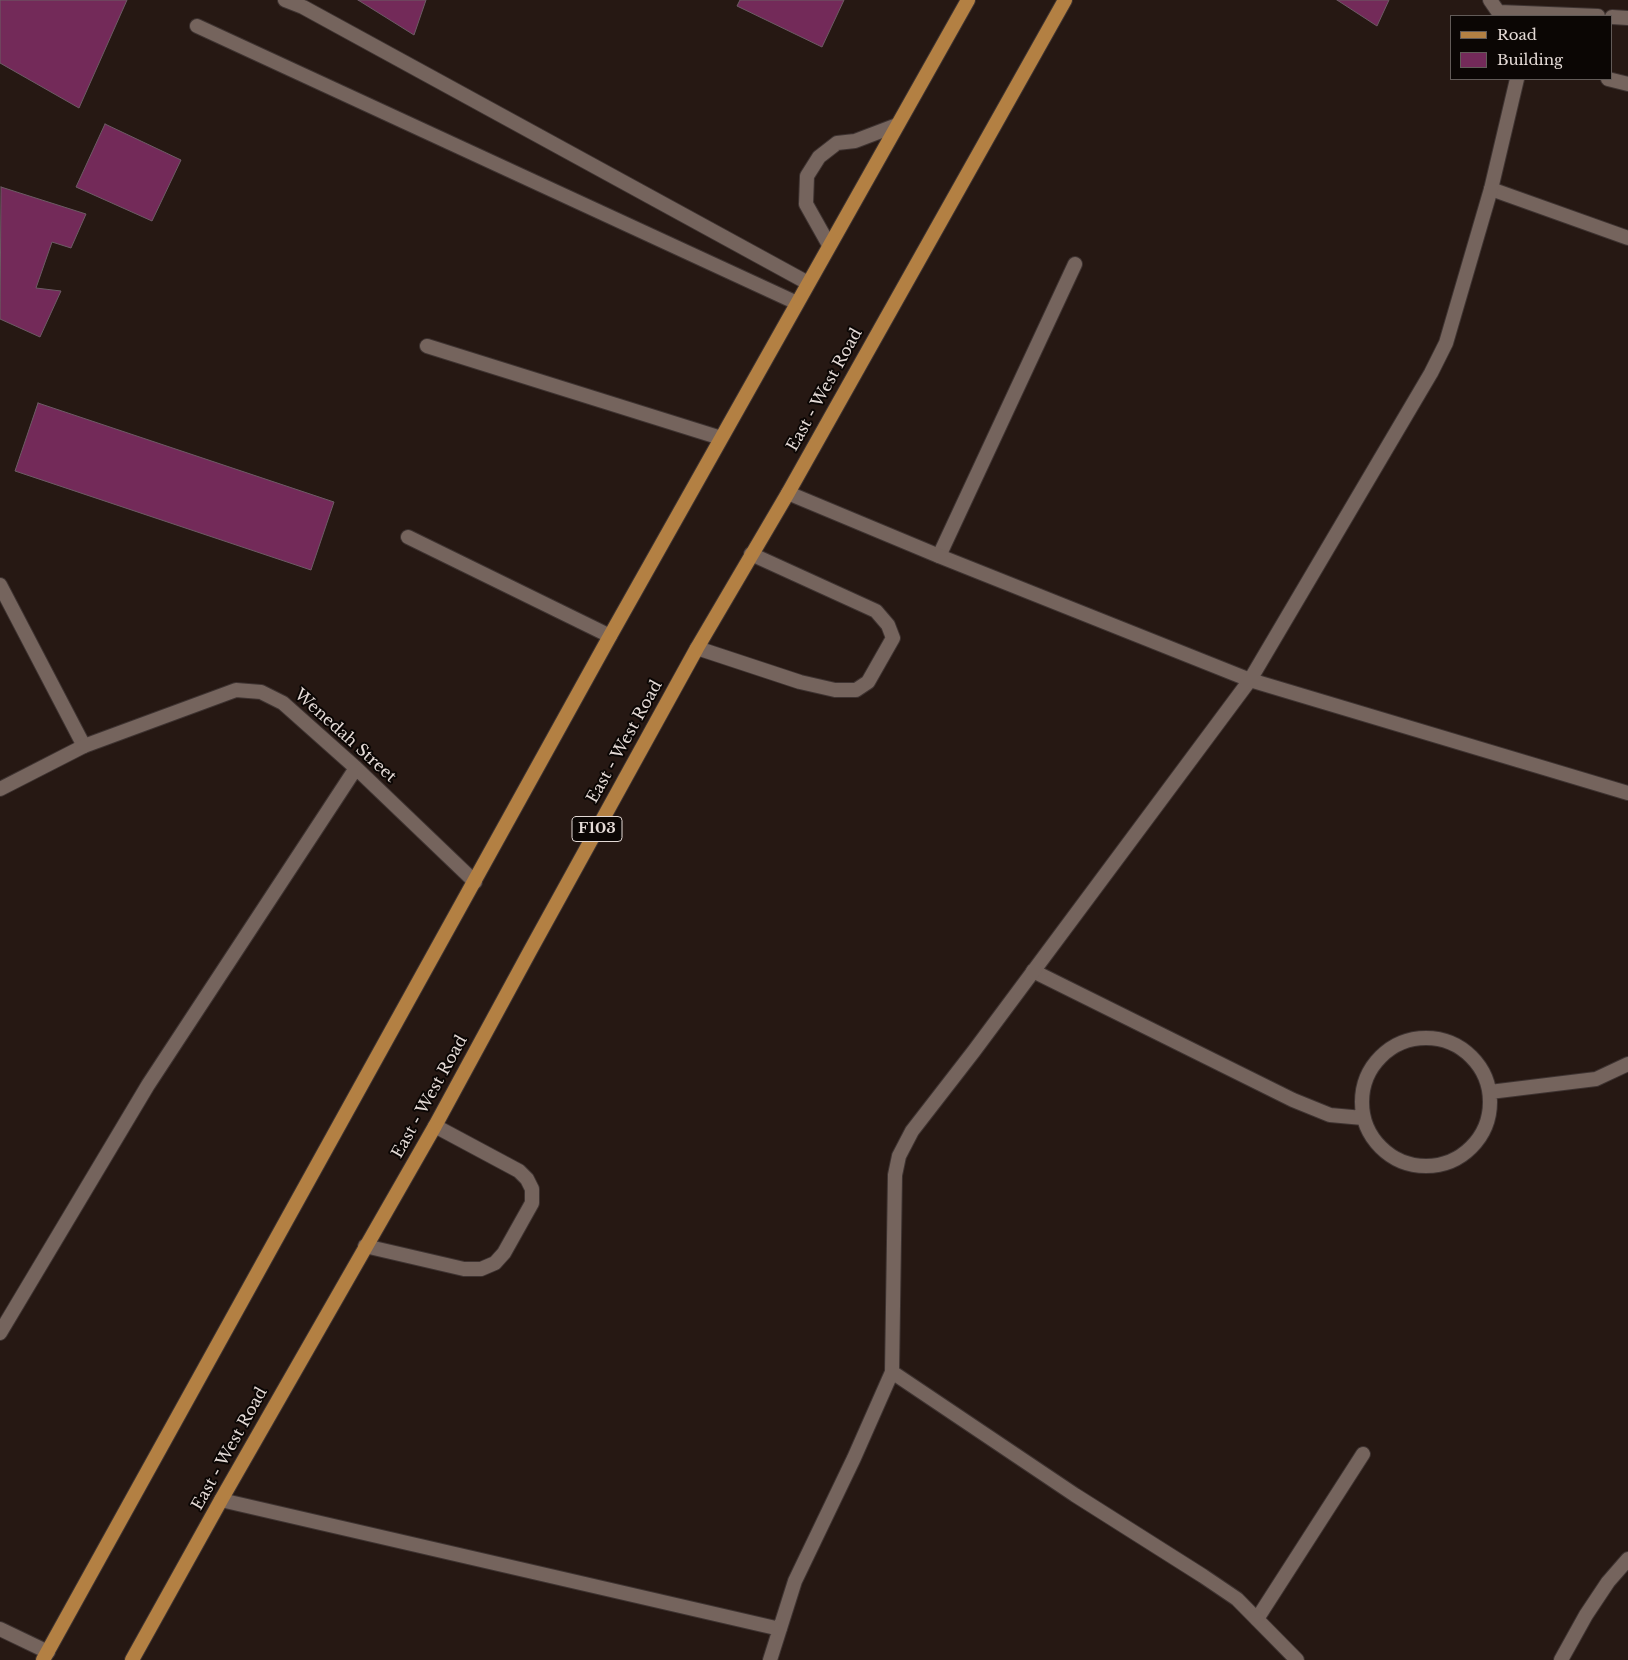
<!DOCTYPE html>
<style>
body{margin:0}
#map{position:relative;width:1628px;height:1660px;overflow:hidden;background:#261813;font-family:"Libre Baskerville",serif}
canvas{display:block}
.legend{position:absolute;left:1450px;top:15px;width:162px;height:65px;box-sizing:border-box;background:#0b0604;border:1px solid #625b58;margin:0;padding:6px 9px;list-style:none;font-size:15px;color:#e4dad6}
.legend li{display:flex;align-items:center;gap:10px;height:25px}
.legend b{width:25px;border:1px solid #625b58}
</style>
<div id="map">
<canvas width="1628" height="1660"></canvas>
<ul class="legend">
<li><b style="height:6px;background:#b38043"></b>Road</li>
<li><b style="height:14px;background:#732a59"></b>Building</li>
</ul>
</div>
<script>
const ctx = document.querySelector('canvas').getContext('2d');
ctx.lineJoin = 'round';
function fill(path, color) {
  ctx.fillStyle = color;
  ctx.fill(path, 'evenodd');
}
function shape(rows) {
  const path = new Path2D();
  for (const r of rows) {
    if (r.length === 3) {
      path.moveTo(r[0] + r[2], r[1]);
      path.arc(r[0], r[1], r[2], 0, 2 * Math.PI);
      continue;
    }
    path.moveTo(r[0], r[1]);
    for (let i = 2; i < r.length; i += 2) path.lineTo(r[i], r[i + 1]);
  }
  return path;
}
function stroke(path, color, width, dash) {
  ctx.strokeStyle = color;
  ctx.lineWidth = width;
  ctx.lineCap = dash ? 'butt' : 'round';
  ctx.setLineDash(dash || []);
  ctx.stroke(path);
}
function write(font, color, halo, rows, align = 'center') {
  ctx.font = font + ' "Libre Baskerville",serif';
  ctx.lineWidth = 4;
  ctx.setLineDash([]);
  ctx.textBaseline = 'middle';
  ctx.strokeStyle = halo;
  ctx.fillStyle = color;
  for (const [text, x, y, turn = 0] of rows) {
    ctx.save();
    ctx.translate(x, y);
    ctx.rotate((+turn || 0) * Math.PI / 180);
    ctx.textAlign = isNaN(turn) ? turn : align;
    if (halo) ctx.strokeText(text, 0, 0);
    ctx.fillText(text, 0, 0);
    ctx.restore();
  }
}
const building = shape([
 [0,0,127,0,79,108,0,63,0,0],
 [358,0,426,0,414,35,358,0],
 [740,0,844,0,822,47,737,6,740,0],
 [1337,0,1389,0,1377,26,1337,0],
 [105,124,181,160,152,221,76,187,105,124],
 [1,187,86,214,71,248,52,242,36,288,61,291,40,337,0,319,1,187],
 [38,403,334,502,311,570,15,471,38,403]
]);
fill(building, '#732a59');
stroke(building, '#6d5c65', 1);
const service = shape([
 [285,0,303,7,808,283],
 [197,26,797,303],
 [1608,79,1628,84],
 [1491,189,1628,238],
 [829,245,806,204,807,176,819,157,837,143,855,141,897,125],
 [427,346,721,438],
 [408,537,610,636],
 [939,556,1075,264],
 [0,585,84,746],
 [697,648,800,682,835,690,856,690,868,682,893,638,888,625,876,611,751,554],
 [1033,971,1293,1100,1330,1115,1363,1118],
 [1426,1102,64],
 [1490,1092,1596,1079,1628,1064],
 [365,1246,464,1269,481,1269,495,1263,504,1253,532,1203,532,1189,527,1179,519,1171,435,1126],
 [1257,1619,1363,1454],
 [0,1629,48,1652]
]);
const minor = shape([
 [1490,0,1501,16],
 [1499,12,1598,16],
 [1612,17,1628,18],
 [788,493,939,556,1250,680,1628,793],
 [0,789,84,746,236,690,261,692,283,703,356,768,475,882],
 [0,1333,148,1085,356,768],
 [892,1372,1075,1495,1203,1576,1237,1599,1297,1660],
 [221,1500,780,1629],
 [770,1660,795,1581,854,1458,892,1372,895,1175,899,1156,912,1131,974,1051,1250,680,1431,373,1446,343,1491,189,1517,79],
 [1561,1660,1586,1615,1608,1582,1628,1559]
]);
const primary = shape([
 [43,1660,610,636,968,0],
 [132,1660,221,1500,435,1126,530,951,697,648,788,493,1065,0]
]);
stroke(service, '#3e3331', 16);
stroke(minor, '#3e3331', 16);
stroke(primary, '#3e3331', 16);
stroke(service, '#75645d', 14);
stroke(minor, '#75645d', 14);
stroke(primary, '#b38043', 14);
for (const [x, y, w] of [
 [597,829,50]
]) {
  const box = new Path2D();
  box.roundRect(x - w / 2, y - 12.5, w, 25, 4);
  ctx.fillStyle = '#0b0604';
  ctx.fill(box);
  stroke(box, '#e4dad6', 1);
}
write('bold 15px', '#e4dad6', null, [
 ["F103",597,829]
]);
write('16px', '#e4dad6', '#0b0604', [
 ["East - West Road",825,390,-61],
 ["Wenedah Street",345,736,42],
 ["East - West Road",625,742,-61],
 ["East - West Road",430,1097,-61],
 ["East - West Road",230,1449,-61]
]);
</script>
